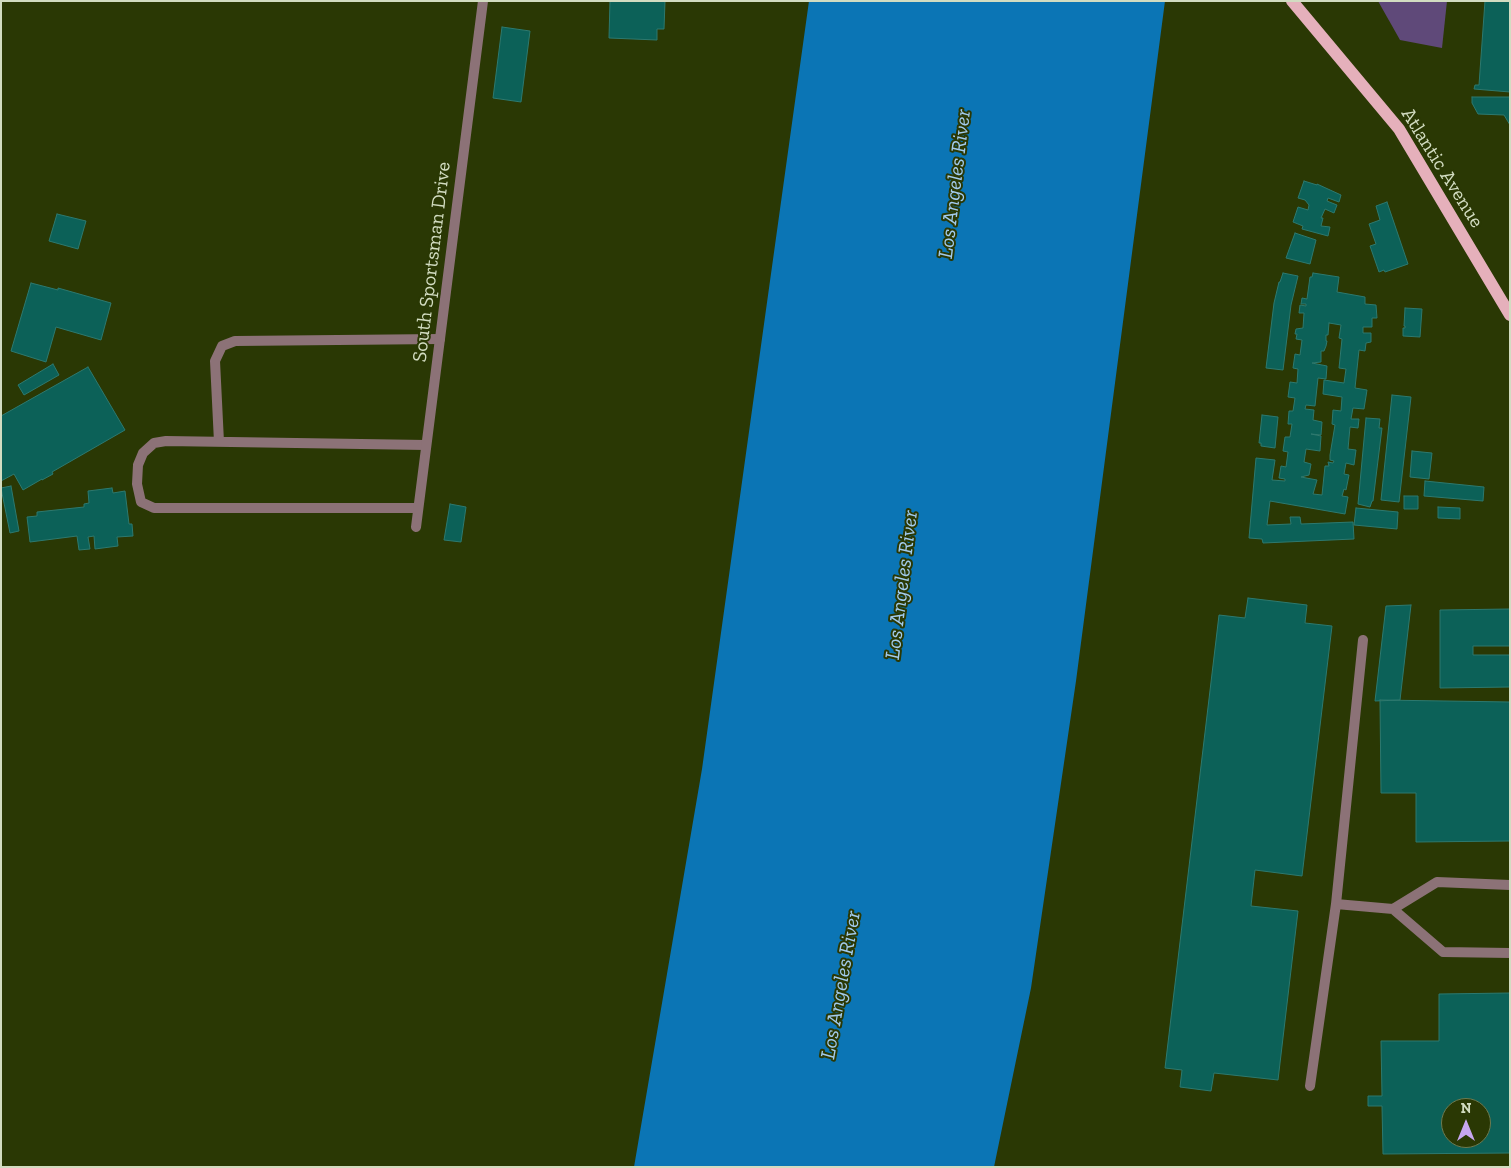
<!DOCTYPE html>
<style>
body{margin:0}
#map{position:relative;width:1511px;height:1168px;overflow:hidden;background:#2a3804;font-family:"Zilla Slab",serif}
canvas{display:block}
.frame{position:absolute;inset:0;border:2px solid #d2dcc1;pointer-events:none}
.north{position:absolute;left:1441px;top:1098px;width:50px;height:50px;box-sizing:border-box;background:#2a3804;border:1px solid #6d7a50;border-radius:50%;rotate:0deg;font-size:14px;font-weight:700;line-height:20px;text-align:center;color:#d2dcc1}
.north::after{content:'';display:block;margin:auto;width:18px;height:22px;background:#c6a6f0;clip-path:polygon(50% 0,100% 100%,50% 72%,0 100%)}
</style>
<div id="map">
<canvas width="1511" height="1168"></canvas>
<div class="frame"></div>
<div class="north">N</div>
</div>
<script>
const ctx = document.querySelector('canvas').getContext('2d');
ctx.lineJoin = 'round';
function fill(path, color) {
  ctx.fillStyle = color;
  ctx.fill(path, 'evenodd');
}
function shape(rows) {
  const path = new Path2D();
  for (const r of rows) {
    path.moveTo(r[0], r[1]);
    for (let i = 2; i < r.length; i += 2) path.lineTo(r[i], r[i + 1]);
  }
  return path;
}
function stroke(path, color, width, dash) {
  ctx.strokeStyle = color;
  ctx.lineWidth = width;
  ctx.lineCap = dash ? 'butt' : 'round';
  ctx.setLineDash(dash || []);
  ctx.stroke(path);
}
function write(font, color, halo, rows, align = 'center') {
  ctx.font = font + ' "Zilla Slab",serif';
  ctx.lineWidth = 4;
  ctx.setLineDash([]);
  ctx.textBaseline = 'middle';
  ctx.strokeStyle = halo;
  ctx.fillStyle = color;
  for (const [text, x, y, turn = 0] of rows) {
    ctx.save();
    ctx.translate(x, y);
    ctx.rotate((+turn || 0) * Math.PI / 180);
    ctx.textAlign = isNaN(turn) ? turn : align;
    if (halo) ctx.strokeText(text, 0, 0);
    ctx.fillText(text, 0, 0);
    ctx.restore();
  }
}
fill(shape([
 [1378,1,1447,1,1442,48,1400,40]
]), '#5f4979');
fill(shape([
 [809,1,1165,1,1076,681,1031,988,994,1167,634,1167,702,769]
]), '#0b75b5');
const building = shape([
 [610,1,665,1,664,29,657,29,657,40,609,38,610,1],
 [1485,1,1510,1,1510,92,1474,89,1475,85,1479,85,1485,1],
 [502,27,530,31,521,102,493,98,502,27],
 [1472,97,1510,97,1510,125,1504,115,1478,114,1472,103,1472,97],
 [1304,181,1317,185,1317,184,1341,195,1339,202,1328,198,1327,201,1337,205,1334,213,1325,209,1321,218,1323,218,1321,226,1330,227,1328,236,1302,229,1303,226,1293,222,1298,207,1308,210,1309,205,1305,200,1298,198,1304,181],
 [1387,202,1408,264,1385,272,1384,270,1379,272,1370,246,1376,244,1369,224,1380,220,1376,206,1387,202],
 [57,214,86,221,78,249,49,241,57,214],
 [1295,233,1316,240,1310,264,1286,258,1295,233],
 [1283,273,1298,276,1291,305,1283,370,1266,368,1274,303,1279,282,1280,282,1283,273],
 [1313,273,1339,277,1337,292,1365,297,1365,304,1376,305,1377,318,1372,318,1372,327,1363,327,1363,333,1371,333,1371,342,1366,343,1365,351,1359,350,1355,388,1367,390,1364,409,1353,408,1351,419,1359,419,1358,428,1350,427,1348,449,1356,450,1354,465,1346,463,1344,474,1349,475,1346,490,1344,489,1342,496,1348,497,1345,514,1270,501,1267,525,1291,524,1290,517,1300,517,1301,524,1353,522,1354,539,1263,543,1262,539,1249,538,1256,458,1275,460,1272,480,1285,481,1285,479,1279,478,1281,466,1286,467,1288,452,1283,451,1285,437,1290,437,1292,424,1288,424,1289,411,1293,411,1295,398,1288,397,1290,382,1297,383,1298,369,1293,368,1295,354,1300,355,1302,340,1296,339,1297,334,1295,334,1296,329,1303,328,1304,313,1299,313,1300,305,1306,306,1306,304,1301,304,1302,298,1307,299,1310,277,1312,277,1313,273],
 [1329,323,1341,325,1339,338,1342,339,1339,368,1346,369,1344,383,1324,380,1323,394,1342,397,1341,411,1333,410,1332,424,1335,425,1330,455,1330,460,1334,461,1333,463,1328,462,1329,466,1325,466,1322,495,1313,494,1317,480,1301,477,1309,475,1311,464,1304,462,1306,449,1320,451,1321,436,1311,434,1321,435,1322,422,1313,420,1314,410,1305,409,1306,405,1315,406,1318,378,1326,379,1327,366,1312,363,1321,362,1321,351,1324,351,1326,346,1327,341,1326,341,1326,335,1328,335,1329,323],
 [31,283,58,290,58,288,111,303,101,340,56,327,46,362,11,351,31,283],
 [1405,308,1422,309,1420,337,1403,336,1403,328,1405,328,1405,326,1404,326,1405,308],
 [53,364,59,375,24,395,18,385,53,364],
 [88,367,125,430,52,472,53,474,42,480,42,479,23,490,14,474,1,481,1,416,88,367],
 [1392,395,1411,397,1399,502,1381,500,1392,395],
 [1262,415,1278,417,1275,448,1261,446,1261,443,1259,443,1262,415],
 [1366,418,1380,419,1379,428,1382,428,1373,501,1372,501,1370,507,1358,504,1366,418],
 [1412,451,1432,453,1429,479,1410,477,1412,451],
 [1425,481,1484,487,1483,501,1424,496,1425,481],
 [11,486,19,531,10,533,1,488,11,486],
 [112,488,113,493,125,491,129,524,132,524,133,536,117,537,118,546,95,549,94,536,88,537,90,549,79,550,77,536,30,542,27,517,37,516,37,512,84,507,84,504,89,503,88,491,112,488],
 [1404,496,1418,496,1418,509,1404,509,1404,496],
 [450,504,466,507,461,542,444,540,450,504],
 [1438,507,1460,508,1460,519,1438,518,1438,507],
 [1356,508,1398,512,1397,529,1354,525,1356,508],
 [1248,598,1307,605,1305,623,1332,626,1302,876,1255,870,1251,906,1298,911,1278,1080,1214,1073,1211,1091,1180,1087,1182,1070,1165,1068,1219,615,1245,618,1248,598],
 [1411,605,1400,700,1375,701,1386,606,1411,605],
 [1510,609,1510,646,1473,646,1473,655,1510,655,1510,687,1440,688,1440,610,1510,609],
 [1380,700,1510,702,1510,841,1416,842,1416,793,1381,793,1380,700],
 [1510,993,1510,1153,1383,1154,1382,1106,1368,1106,1368,1096,1382,1096,1381,1041,1439,1041,1439,994,1510,993],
 [1451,1108,1481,1108,1481,1138,1451,1138,1451,1108]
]);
fill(building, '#0c6158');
stroke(building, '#2d796f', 1);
stroke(shape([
 [219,442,215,361,222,346,235,341,440,339],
 [418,508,154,508,141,502,137,484,138,465,143,453,154,443,166,441,426,445],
 [1336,904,1393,909,1437,882,1510,885],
 [1393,909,1443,952,1510,953],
 [1310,1086,1336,904,1363,640]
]), '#8c7277', 10);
stroke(shape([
 [416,527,483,1]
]), '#8c7277', 10);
stroke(shape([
 [1292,1,1399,129,1510,315]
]), '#e5b0bb', 12);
write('20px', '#d2dcc1', '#2a3804', [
 ["Atlantic Avenue",1442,168,58],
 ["South Sportsman Drive",432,262,-83]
]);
write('italic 21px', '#a3cbed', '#2a3804', [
 ["Los Angeles River",955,184,-83],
 ["Los Angeles River",902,585,-83],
 ["Los Angeles River",841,985,-80]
]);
</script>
